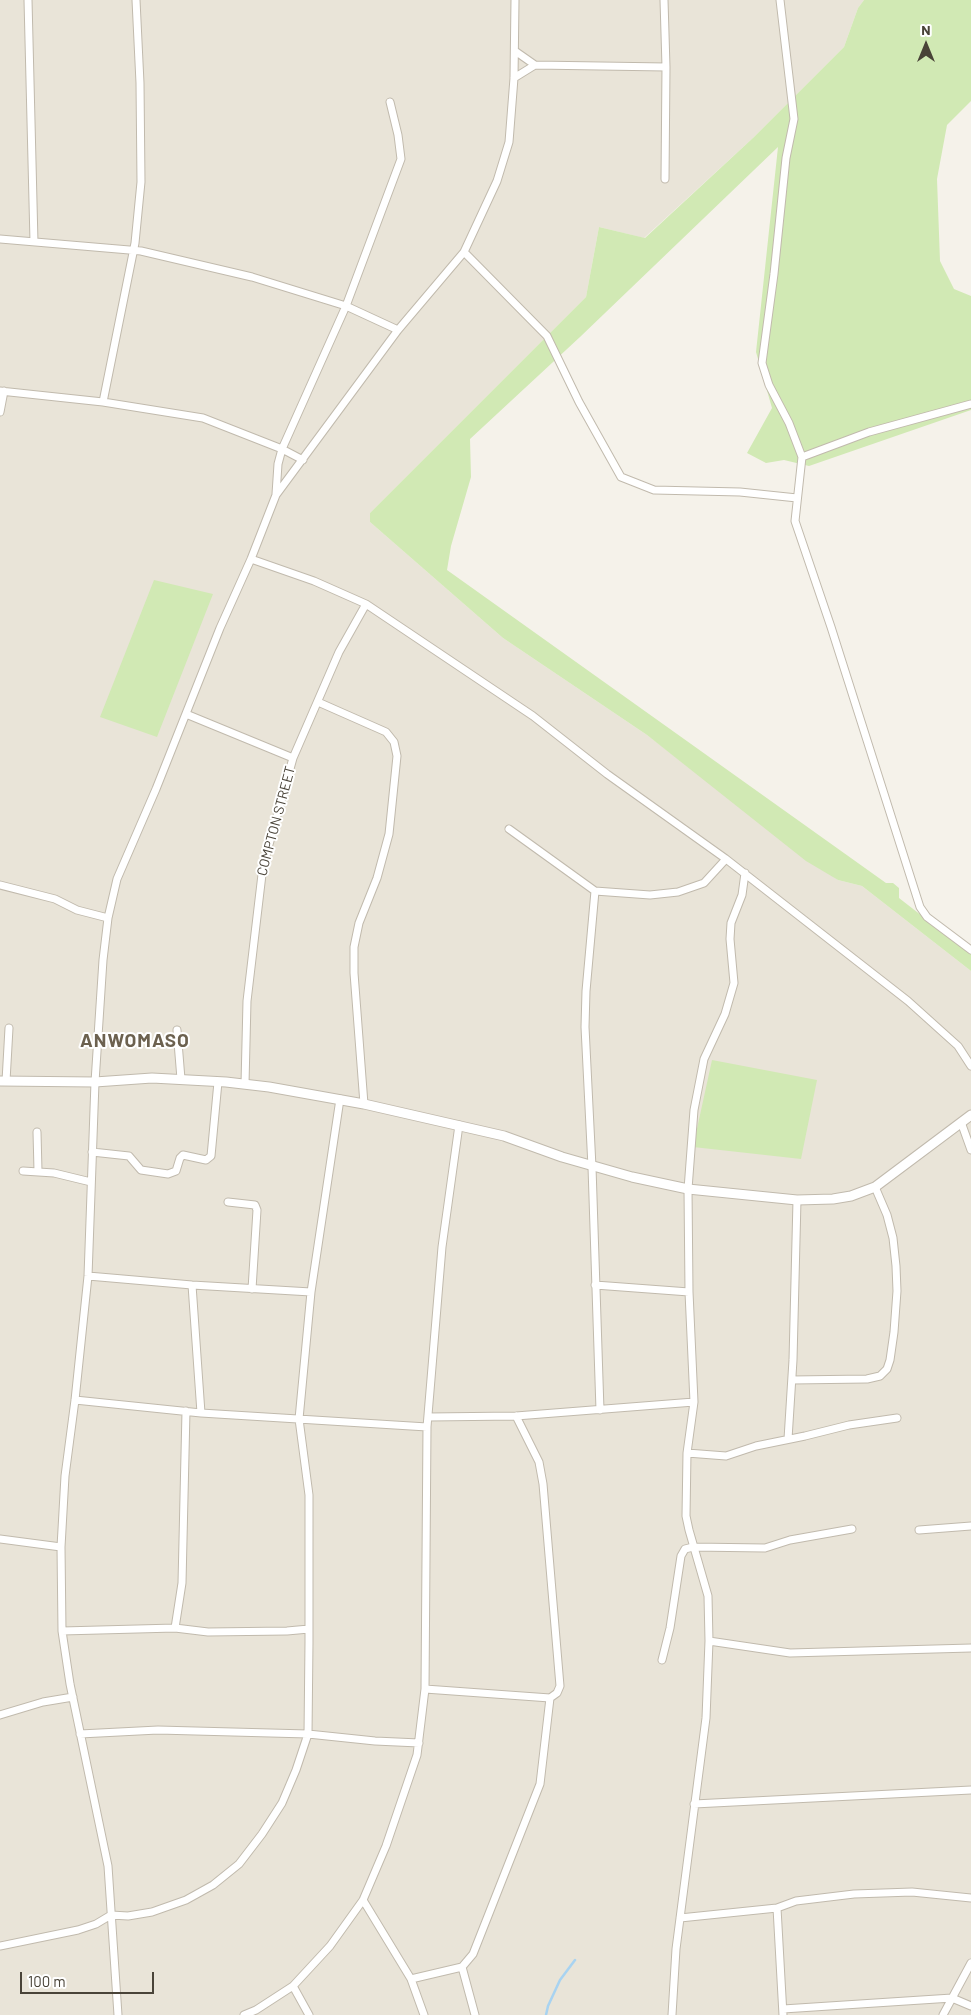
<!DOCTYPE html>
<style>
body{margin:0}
#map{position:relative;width:971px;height:2015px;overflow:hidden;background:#f5f2ea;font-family:Barlow,sans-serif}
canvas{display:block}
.north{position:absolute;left:901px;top:20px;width:50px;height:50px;-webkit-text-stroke:4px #fff;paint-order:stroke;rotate:0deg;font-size:14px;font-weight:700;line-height:20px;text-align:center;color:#494338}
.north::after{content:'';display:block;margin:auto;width:18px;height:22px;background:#494338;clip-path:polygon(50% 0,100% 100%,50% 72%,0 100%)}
.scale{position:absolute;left:20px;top:1972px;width:134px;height:22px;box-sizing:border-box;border:2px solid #494338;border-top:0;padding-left:6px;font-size:15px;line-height:18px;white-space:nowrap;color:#494338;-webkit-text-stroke:4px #fff;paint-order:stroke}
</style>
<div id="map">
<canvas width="971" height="2015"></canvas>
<div class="north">N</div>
<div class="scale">100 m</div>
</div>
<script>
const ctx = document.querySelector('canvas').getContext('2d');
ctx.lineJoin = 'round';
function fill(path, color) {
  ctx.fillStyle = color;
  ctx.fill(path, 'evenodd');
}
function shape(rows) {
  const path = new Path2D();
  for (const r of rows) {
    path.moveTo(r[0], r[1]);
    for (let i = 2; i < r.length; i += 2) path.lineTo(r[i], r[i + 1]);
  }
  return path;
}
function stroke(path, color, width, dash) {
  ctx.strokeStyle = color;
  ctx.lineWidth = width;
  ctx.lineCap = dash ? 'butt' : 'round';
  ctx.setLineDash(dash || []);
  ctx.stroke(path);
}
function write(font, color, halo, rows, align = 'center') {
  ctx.font = font + ' Barlow,sans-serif';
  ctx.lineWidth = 4;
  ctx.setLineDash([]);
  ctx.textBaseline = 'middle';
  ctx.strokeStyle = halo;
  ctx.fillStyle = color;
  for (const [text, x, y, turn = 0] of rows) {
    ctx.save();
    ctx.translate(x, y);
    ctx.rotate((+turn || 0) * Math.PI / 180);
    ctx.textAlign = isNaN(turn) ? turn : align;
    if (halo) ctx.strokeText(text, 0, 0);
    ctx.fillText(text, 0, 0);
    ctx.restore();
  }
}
fill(shape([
 [0,0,864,0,858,8,844,47,754,137,644,238,599,227,586,297,370,513,370,522,503,638,647,735,838,880,862,886,971,971,971,2015,0,2015]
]), '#e9e4d8');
fill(shape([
 [864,0,971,0,971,101,947,125,937,179,940,261,954,289,971,296,971,410,809,466,784,460,766,463,747,453,772,408,756,352,778,147,580,337,470,439,471,477,451,546,447,570,886,883,893,883,899,888,899,898,971,954,971,971,862,886,838,880,806,861,647,735,503,638,370,522,370,513,586,297,599,227,645,238,754,137,844,47,858,8],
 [154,580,213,594,157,737,100,717],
 [712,1060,817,1080,801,1159,693,1147]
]), '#d1e9b4');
stroke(shape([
 [546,2015,548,2006,560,1980,575,1960]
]), '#a8d3f1', 2.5);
const minor = shape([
 [28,0,34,242],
 [664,0,666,67,665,179],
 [780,0,794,119,786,158,774,274,762,363,769,385,789,423,802,457,795,521,831,627,920,907,927,917,971,950],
 [515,51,535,65],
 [514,78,535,65,666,67],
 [0,239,141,251,252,277,346,306,398,330],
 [464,252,547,336,579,402,621,477,654,490,740,492,797,498],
 [0,391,103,402,203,418,282,449,303,460],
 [103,402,135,243,141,182,140,83,136,0],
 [0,412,4,391],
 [802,457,869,432,971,404],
 [276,494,278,464,282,449,346,306,401,159,398,135,390,102],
 [251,559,314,581,366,604,533,716,607,774,726,859,908,1001,958,1046,971,1066],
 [318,702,386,732,394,742,397,756,389,834,377,878,359,923,354,947,354,973,364,1104],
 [186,714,293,758],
 [509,829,595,891,650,895,678,892,704,883,726,859],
 [0,885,55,899,77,910,108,918],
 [595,891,586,991,585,1027,592,1167,600,1410],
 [177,1030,181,1079],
 [6,1081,9,1028],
 [245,1084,247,1001,263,866,293,758,339,652,366,604],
 [961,1122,971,1150],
 [37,1132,38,1171],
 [92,1152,129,1156,141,1170,168,1174,176,1171,180,1158,183,1155,206,1160,211,1156,218,1082],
 [23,1171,54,1173,91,1182],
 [228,1202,255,1205,257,1210,252,1289],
 [88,1276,192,1285,311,1292],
 [192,1285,201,1413],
 [595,1285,689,1292],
 [792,1380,867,1379,880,1376,887,1369,890,1360,894,1332,897,1291,896,1266,893,1238,887,1215,875,1187],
 [75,1400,201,1413,427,1427],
 [429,1417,516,1416,694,1402],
 [788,1439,793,1360,797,1200],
 [687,1453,726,1456,756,1446,805,1436,849,1425,897,1418],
 [919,1530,971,1526],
 [0,1539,61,1547],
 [175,1628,182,1583,186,1411],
 [62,1631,175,1628,208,1632,287,1631,309,1629],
 [709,1641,790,1653,971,1648],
 [662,1660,670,1628,681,1556,685,1549,693,1547,765,1548,790,1540,852,1529],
 [425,1689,550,1698,557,1693,560,1686,543,1484,539,1462,516,1416],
 [0,1715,43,1702,73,1697],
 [80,1734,158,1730,308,1734,375,1741,419,1743],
 [694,1804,971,1790],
 [363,1900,411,1979,424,2015],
 [777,1908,783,2015],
 [680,1918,777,1908,796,1901,854,1894,912,1892,971,1898],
 [0,1946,78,1930,96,1924,111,1915,128,1916,152,1912,186,1900,213,1885,239,1864,262,1834,282,1803,296,1770,308,1734,309,1642,309,1495,299,1419,311,1292,340,1099],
 [462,1967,475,2015],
 [411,1979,462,1967,473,1954,540,1784,550,1698],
 [293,1986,309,2015],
 [783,2009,952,1998,971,2006],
 [118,2015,108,1866,70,1684,62,1631,61,1547,65,1476,75,1400,88,1276,95,1082,103,960,108,918,117,879,156,789,220,628,251,559,276,495,398,330,464,252,497,181,509,142,514,78,515,0],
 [244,2015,256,2010,293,1986,330,1946,363,1900,386,1846,417,1755,425,1689,427,1427,442,1247,459,1125],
 [672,2015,676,1949,706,1718,709,1641,708,1596,689,1530,686,1516,687,1453,694,1402,689,1292,688,1189,694,1110,704,1059,725,1014,734,983,730,939,731,923,742,895,745,873],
 [943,2015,971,1963]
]);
const tertiary = shape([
 [0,1081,95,1082,152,1078,226,1082,269,1087,364,1104,504,1136,562,1157,632,1177,688,1189,797,1200,833,1199,851,1196,875,1187,971,1115]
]);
stroke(minor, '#c1baad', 9);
stroke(tertiary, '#c1baad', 11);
stroke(minor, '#fff', 7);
stroke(tertiary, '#fff', 9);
write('14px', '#494338', '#fff', [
 ["COMPTON STREET",276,821,-75]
]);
ctx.letterSpacing = '1px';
write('bold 19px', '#6c614f', '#fff', [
 ["ANWOMASO",135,1041]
]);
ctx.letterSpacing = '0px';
</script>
